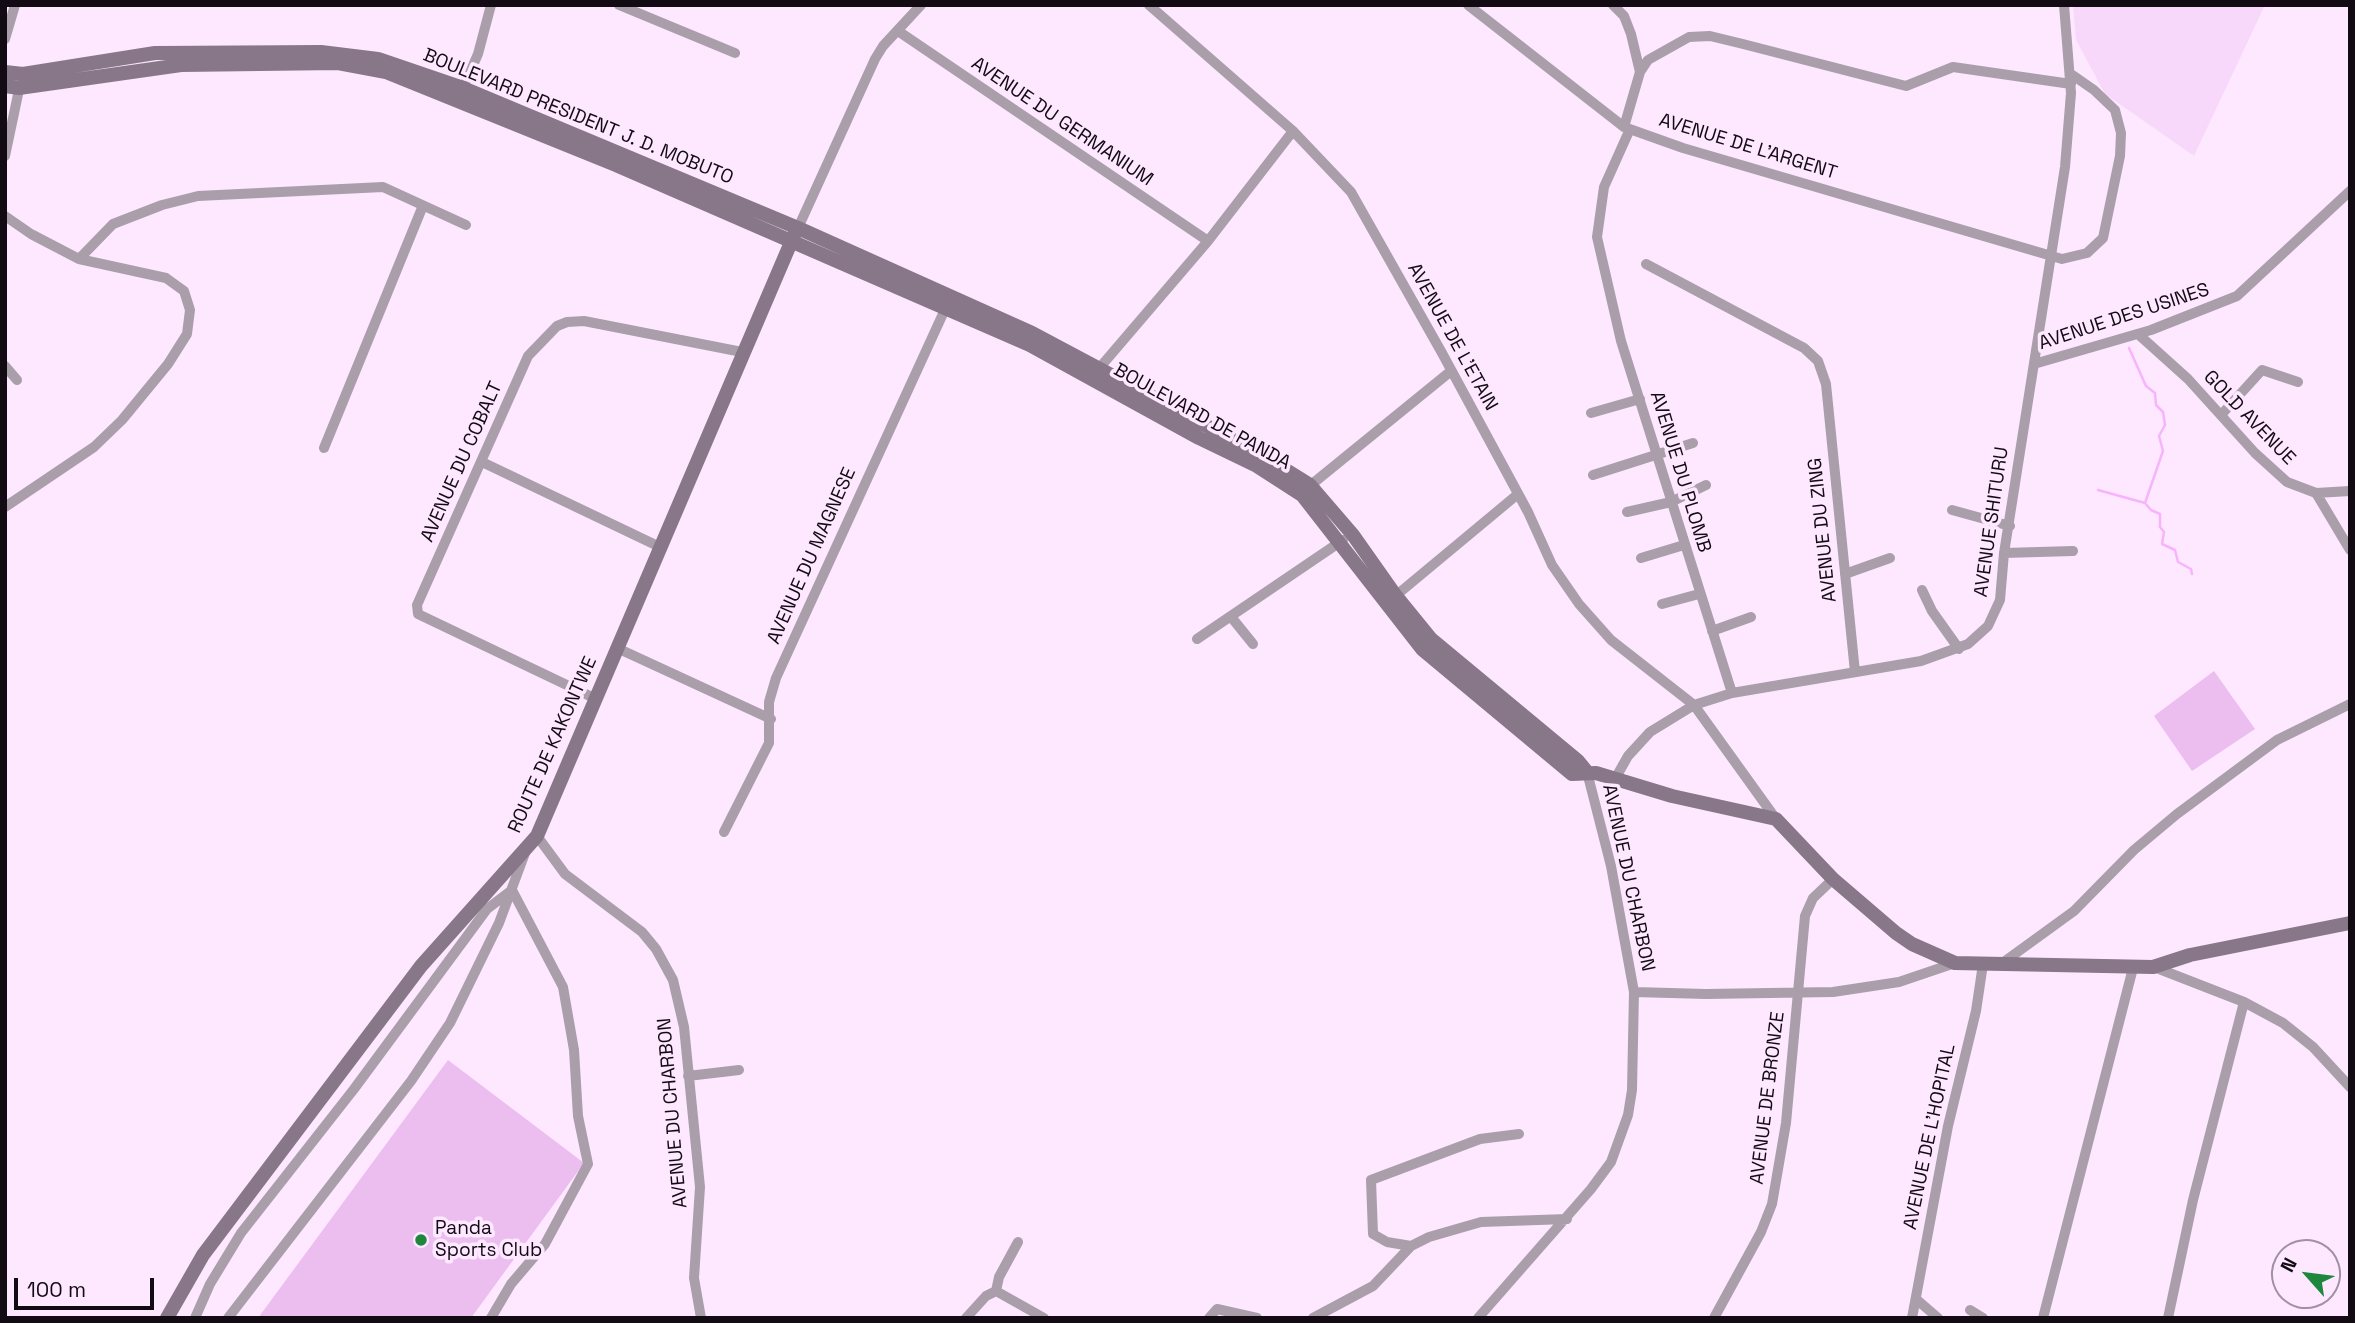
<!DOCTYPE html>
<style>
body{margin:0}
#map{position:relative;width:2355px;height:1323px;overflow:hidden;background:#fee8ff;font-family:"Space Grotesk",sans-serif}
canvas{display:block}
.frame{position:absolute;inset:0;border:7px solid #130b14;pointer-events:none}
.north{position:absolute;left:2271px;top:1239px;width:70px;height:70px;box-sizing:border-box;background:#fee8ff;border:2px solid #a090a1;border-radius:50%;rotate:298deg;font-size:19px;font-weight:700;line-height:28px;text-align:center;color:#130b14}
.north::after{content:'';display:block;margin:auto;width:24px;height:32px;background:#1f873d;clip-path:polygon(50% 0,100% 100%,50% 72%,0 100%)}
.scale{position:absolute;left:14px;top:1278px;width:140px;height:32px;box-sizing:border-box;border:4px solid #130b14;border-top:0;padding-left:9px;font-size:21px;line-height:24px;white-space:nowrap;color:#130b14;-webkit-text-stroke:5px #fee8ff;paint-order:stroke}
</style>
<div id="map">
<canvas width="2355" height="1323"></canvas>
<div class="frame"></div>
<div class="north">N</div>
<div class="scale">100 m</div>
</div>
<script>
const ctx = document.querySelector('canvas').getContext('2d');
ctx.lineJoin = 'round';
function fill(path, color) {
  ctx.fillStyle = color;
  ctx.fill(path, 'evenodd');
}
function shape(rows) {
  const path = new Path2D();
  for (const r of rows) {
    path.moveTo(r[0], r[1]);
    for (let i = 2; i < r.length; i += 2) path.lineTo(r[i], r[i + 1]);
  }
  return path;
}
function stroke(path, color, width, dash) {
  ctx.strokeStyle = color;
  ctx.lineWidth = width;
  ctx.lineCap = dash ? 'butt' : 'round';
  ctx.setLineDash(dash || []);
  ctx.stroke(path);
}
function write(font, color, halo, rows, align = 'center') {
  ctx.font = font + ' "Space Grotesk",sans-serif';
  ctx.lineWidth = 7;
  ctx.setLineDash([]);
  ctx.textBaseline = 'middle';
  ctx.strokeStyle = halo;
  ctx.fillStyle = color;
  for (const [text, x, y, turn = 0] of rows) {
    ctx.save();
    ctx.translate(x, y);
    ctx.rotate((+turn || 0) * Math.PI / 180);
    ctx.textAlign = isNaN(turn) ? turn : align;
    if (halo) ctx.strokeText(text, 0, 0);
    ctx.fillText(text, 0, 0);
    ctx.restore();
  }
}
fill(shape([
 [2073,5,2265,5,2194,156,2105,94,2076,40]
]), '#f8d8fa');
fill(shape([
 [2214,671,2255,729,2192,771,2154,716],
 [448,1060,584,1163,471,1318,258,1318]
]), '#ecbdef');
stroke(shape([
 [2129,348,2146,386,2155,393,2156,405,2163,412,2165,425,2159,436,2163,451,2145,503,2151,510,2160,514,2160,527,2164,532,2162,544,2175,550,2178,562,2191,569,2192,574],
 [2098,490,2145,503]
]), '#f6b4fb', 2.5);
stroke(shape([
 [619,5,735,53],
 [1149,5,1293,131,1351,192,1442,353,1528,512,1552,565,1579,604,1611,640,1694,705,1776,819],
 [1468,5,1624,127,1683,148,2062,259,2087,253,2103,238,2120,156,2121,133,2115,110,2094,90,2071,74],
 [1613,5,1624,16,1631,34,1640,72],
 [898,31,1208,241],
 [5,39,15,5],
 [463,88,478,54,491,5],
 [1624,127,1640,72,1648,60,1689,37,1710,36,1743,44,1906,86,1953,67,2071,84],
 [1630,129,1604,187,1597,237,1621,341,1732,693],
 [5,156,20,85],
 [5,216,31,234,79,259,166,278,184,291,190,310,187,334,168,364,122,420,94,447,5,507],
 [798,228,875,59,883,46,921,5],
 [79,259,113,224,162,205,198,196,383,187,466,225],
 [1646,264,1804,348,1818,361,1826,384,1855,672],
 [2138,334,2188,379,2255,453,2287,482,2316,493,2350,491],
 [2034,364,2151,330,2237,296,2350,191],
 [5,366,17,380],
 [1096,372,1208,241,1293,131],
 [1591,413,1640,399],
 [2221,415,2262,370,2298,382],
 [324,448,422,208],
 [482,462,662,548],
 [1593,475,1693,443],
 [1306,489,1451,371],
 [2316,493,2350,550],
 [1952,510,2010,526],
 [1627,512,1671,502,1706,485],
 [2004,553,2073,551],
 [1641,558,1684,545],
 [1845,574,1890,558],
 [1922,590,1932,611,1959,649],
 [1393,598,1518,494],
 [1662,604,1699,594],
 [1232,618,1253,644],
 [1712,631,1751,617],
 [1197,639,1343,540],
 [617,648,771,719],
 [594,698,418,614,417,605,528,356,557,326,567,322,584,321,742,352],
 [1615,779,1628,756,1650,732,1694,705,1732,693,1921,661,1968,644,1988,626,2000,600,2004,553,2065,167,2071,93,2064,5],
 [724,832,769,743,769,702,776,678,947,305],
 [537,836,565,874,642,932,656,949,673,980,684,1027,700,1187,694,1278,701,1318],
 [2001,964,2074,911,2134,850,2177,814,2277,740,2350,704],
 [2154,967,2244,1002,2283,1023,2313,1047,2350,1087],
 [1634,992,1706,994,1833,992,1899,982,1955,963],
 [688,1076,739,1070],
 [1411,1246,1387,1242,1373,1234,1371,1180,1480,1139,1519,1134],
 [996,1291,999,1277,1018,1242],
 [1916,1299,1938,1318],
 [1970,1310,1983,1318],
 [195,1318,210,1284,241,1233,354,1089,487,909,512,890,563,987,574,1050,578,1116,588,1164,545,1244,511,1284,491,1318],
 [228,1318,411,1081,450,1023,499,923,525,853],
 [966,1318,986,1296,996,1291,1044,1318],
 [1209,1318,1217,1309,1257,1318],
 [1313,1318,1373,1286,1411,1246,1429,1237,1481,1222,1567,1219],
 [1478,1318,1591,1189,1611,1162,1628,1115,1632,1090,1634,992,1611,866,1587,772],
 [1714,1318,1761,1232,1772,1204,1786,1123,1805,916,1813,898,1833,879],
 [1912,1318,1948,1126,1976,1011,1983,964],
 [2043,1318,2133,968],
 [2168,1318,2193,1200,2244,1002]
]), '#aa9eaa', 10);
stroke(shape([
 [5,72,23,74,155,53,321,52,378,59,463,88,798,228,1032,333,1265,457,1310,485,1353,535,1396,596,1431,639,1578,761,1587,772],
 [5,86,19,88,181,65,338,63,386,72,616,165,1030,345,1199,438,1257,466,1302,495,1422,649,1572,774,1596,773,1672,796,1776,819,1833,879,1896,933,1912,944,1955,963,2153,967,2190,955,2350,923],
 [167,1318,203,1255,421,966,537,836,795,233]
]), '#877788', 14);
for (const [x, y, r, color] of [
 [421,1240,7,"#1f873d"]
]) {
  const dot = new Path2D();
  dot.arc(x, y, r, 0, 2 * Math.PI);
  ctx.fillStyle = color;
  ctx.fill(dot);
  stroke(dot, '#fee8ff', 2.5);
}
write('19px', '#130b14', '#fee8ff', [
 ["BOULEVARD PRESIDENT J. D. MOBUTO",578,117,22],
 ["AVENUE DU GERMANIUM",1062,122,34],
 ["AVENUE DE L'ARGENT",1748,147,17],
 ["AVENUE DES USINES",2124,317,-18],
 ["AVENUE DE L'ETAIN",1452,337,61],
 ["BOULEVARD DE PANDA",1202,417,29],
 ["GOLD AVENUE",2249,418,46],
 ["AVENUE DU COBALT",462,462,-66],
 ["AVENUE DU PLOMB",1680,472,73],
 ["AVENUE SHITURU",1992,522,-82],
 ["AVENUE DU ZING",1823,530,-96],
 ["AVENUE DU MAGNESE",812,556,-66],
 ["ROUTE DE KAKONTWE",553,745,-66],
 ["AVENUE DU CHARBON",1628,878,78],
 ["AVENUE DE BRONZE",1768,1098,-83],
 ["AVENUE DU CHARBON",673,1113,-95],
 ["AVENUE DE L'HOPITAL",1930,1137,-78]
]);
write('19px', '#130b14', '#fee8ff', [
 ["Panda",435,1229],
 ["Sports Club",435,1251]
], 'left');
</script>
